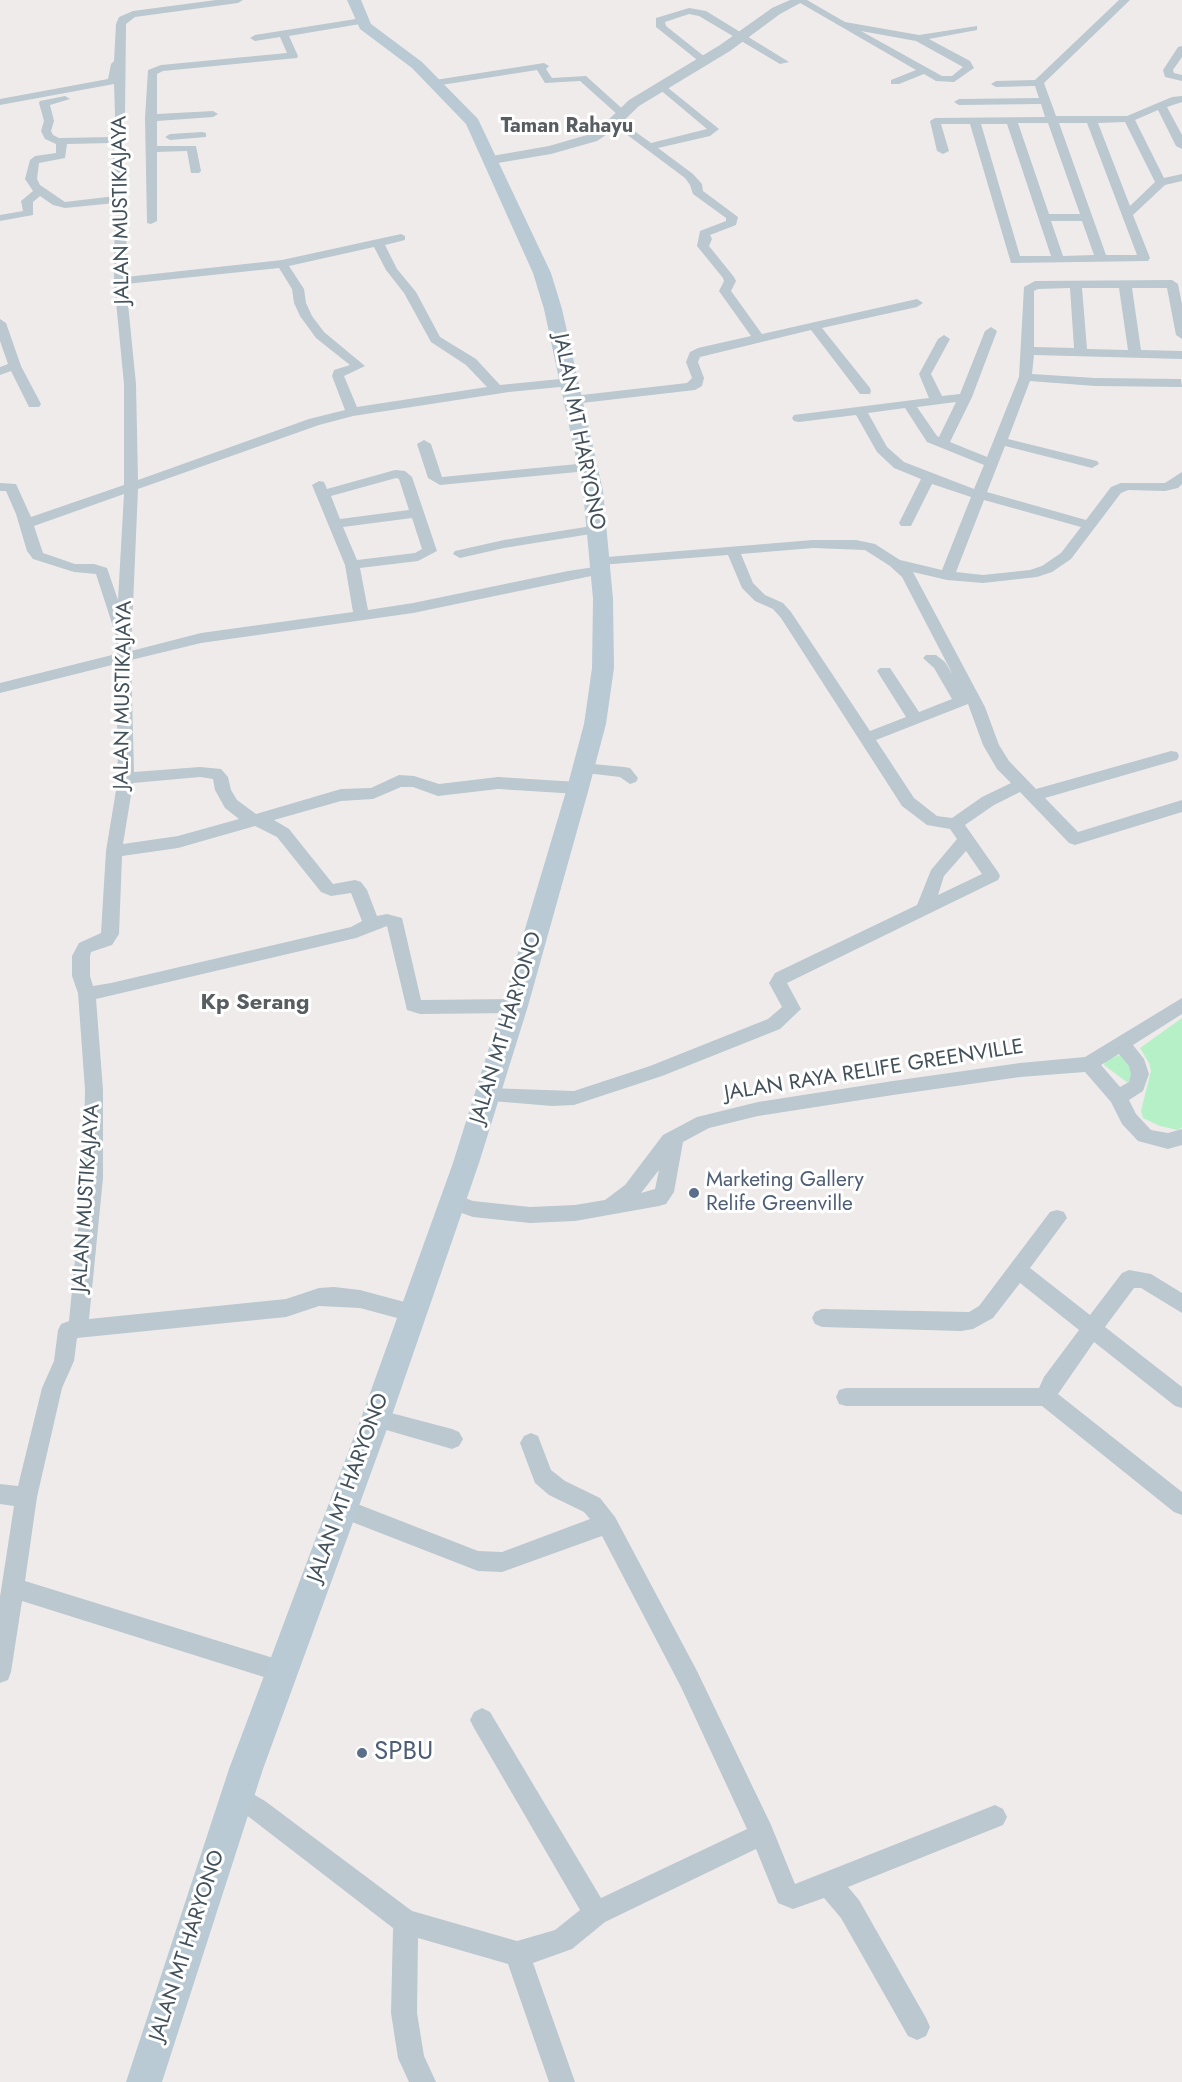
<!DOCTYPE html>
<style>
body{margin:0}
canvas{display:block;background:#efebeb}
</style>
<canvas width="1182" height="2082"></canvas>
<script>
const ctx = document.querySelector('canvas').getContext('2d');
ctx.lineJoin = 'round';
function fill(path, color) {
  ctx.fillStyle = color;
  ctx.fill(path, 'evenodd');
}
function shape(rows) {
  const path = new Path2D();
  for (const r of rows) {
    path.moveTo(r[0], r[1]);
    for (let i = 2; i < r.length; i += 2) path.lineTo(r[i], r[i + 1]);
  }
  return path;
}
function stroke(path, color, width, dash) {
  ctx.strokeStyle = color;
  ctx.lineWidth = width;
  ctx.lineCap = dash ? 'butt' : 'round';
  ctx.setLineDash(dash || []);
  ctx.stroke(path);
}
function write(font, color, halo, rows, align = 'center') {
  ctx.font = font + ' Jost,sans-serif';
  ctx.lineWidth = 6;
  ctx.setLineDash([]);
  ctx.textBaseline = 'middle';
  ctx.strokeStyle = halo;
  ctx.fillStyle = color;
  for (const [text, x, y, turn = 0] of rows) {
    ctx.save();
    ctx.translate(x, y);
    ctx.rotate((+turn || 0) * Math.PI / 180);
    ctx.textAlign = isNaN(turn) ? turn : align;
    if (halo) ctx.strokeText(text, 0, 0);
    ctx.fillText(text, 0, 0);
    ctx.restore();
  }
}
fill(shape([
 [1182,1018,1182,1127,1178,1130,1160,1126,1143,1118,1141,1111,1151,1071,1149,1063,1140,1048],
 [1120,1055,1126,1058,1135,1071,1128,1083,1104,1065,1105,1061]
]), '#b5f0c6');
fill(shape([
 [216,0,243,0,238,3,135,17,126,24,125,115,123,140,127,199,126,277,282,260,401,234,405,236,405,240,385,245,397,269,416,292,440,337,476,359,500,385,570,378,576,382,570,386,509,392,353,416,319,425,138,489,131,651,201,633,353,612,345,565,312,485,319,481,324,482,327,489,395,470,405,471,412,477,437,551,418,561,360,568,368,610,413,603,568,571,601,566,608,570,601,574,413,613,201,643,131,660,134,772,200,767,221,769,228,777,231,790,237,800,256,814,341,789,371,788,399,775,414,776,439,784,498,777,578,782,584,784,586,788,584,792,578,794,498,789,438,796,413,787,401,787,373,799,341,801,274,820,289,829,333,884,355,880,361,882,367,890,377,916,387,914,402,918,421,1000,515,999,521,1001,524,1006,521,1011,515,1013,420,1014,407,1010,387,926,356,938,96,999,103,1090,103,1178,89,1319,286,1299,319,1288,334,1287,360,1290,412,1304,419,1307,422,1313,419,1319,412,1322,360,1308,319,1306,286,1317,77,1338,74,1361,62,1388,37,1497,25,1581,283,1661,291,1664,294,1672,291,1680,283,1683,22,1601,11,1672,8,1680,0,1683,0,1597,14,1506,0,1504,0,1484,18,1486,42,1388,54,1361,58,1330,61,1324,69,1321,83,1178,85,1090,78,993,72,976,72,956,79,943,101,933,106,851,118,778,116,664,0,693,0,683,116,654,116,636,96,574,74,572,33,559,27,551,16,514,6,491,0,491,0,483,16,484,31,517,124,485,124,384,114,281,115,203,65,208,53,205,40,196,33,202,33,215,0,221,0,215,23,211,21,201,33,191,25,179,30,160,35,156,56,153,56,144,45,139,41,131,44,121,39,103,40,101,65,96,70,99,50,105,54,121,51,131,53,135,59,138,112,137,115,115,114,84,0,105,0,99,108,79,111,64,114,61,116,24,119,17,133,11,216,0],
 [112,143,115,196,65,202,40,185,37,179,39,163,65,158,67,144,112,143],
 [374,247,386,270,404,293,431,342,466,365,487,387,357,407,344,376,365,366,324,332,312,316,306,303,304,289,289,266,374,247],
 [279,268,292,289,294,303,300,316,316,338,350,365,334,370,332,376,345,410,309,419,138,480,136,384,126,284,279,268],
 [396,478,399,479,409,510,340,519,331,496,396,478],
 [124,494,118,600,107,568,94,564,75,564,43,553,34,526,124,494],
 [412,518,422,549,415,553,357,560,343,527,412,518],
 [200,777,213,779,215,790,225,808,239,819,178,836,123,844,133,783,200,777],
 [255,826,277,837,321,892,331,896,351,893,362,921,351,927,111,983,93,986,90,976,90,956,91,952,112,945,119,934,122,856,178,848,255,826],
 [795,0,807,0,845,22,919,35,977,26,977,30,929,39,970,61,974,68,954,82,936,81,924,74,899,84,891,84,891,80,916,70,795,0],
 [861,31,916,41,963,67,952,76,942,76,861,31],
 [1119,0,1130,0,1044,83,1056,116,1127,116,1172,97,1182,96,1182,102,1167,107,1182,135,1182,149,1176,146,1158,110,1135,120,1164,178,1182,174,1182,181,1165,185,1133,215,1150,258,1148,261,1011,263,970,124,941,124,949,151,943,154,937,151,930,121,935,118,1045,117,1041,104,959,105,954,102,959,99,1039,98,1035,86,996,87,991,84,996,81,1035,80,1119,0],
 [1125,122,1155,182,1130,206,1098,123,1125,122],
 [1018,123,1048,123,1080,214,1049,214,1018,123],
 [1059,123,1087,123,1137,255,1106,255,1059,123],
 [981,124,1007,124,1051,256,1020,256,981,124],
 [1051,221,1082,221,1094,255,1063,256,1051,221],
 [689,8,706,11,789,62,780,64,699,16,689,14,665,22,666,26,710,61,701,63,656,27,656,18,689,8],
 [362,18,367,21,366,23,289,36,298,56,297,58,163,71,157,74,157,114,213,111,218,114,213,117,157,121,157,146,196,146,201,171,199,173,191,173,187,151,157,152,157,221,151,224,147,223,145,118,148,70,161,65,287,53,280,37,255,41,250,38,255,35,362,18],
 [1182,46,1182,57,1173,70,1174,73,1182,75,1182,81,1165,77,1163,70,1178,47,1182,46],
 [544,63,549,66,546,69,552,78,586,76,627,113,622,116,618,115,580,81,545,83,537,70,435,86,430,83,435,80,544,63],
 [662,83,719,129,710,136,658,148,693,174,702,184,703,191,738,217,736,225,710,235,712,239,709,246,734,277,736,281,731,291,762,334,917,299,923,303,917,307,822,328,870,388,871,391,870,394,860,394,811,330,700,357,698,362,704,378,702,386,695,390,573,404,566,400,573,396,687,383,692,378,686,362,690,352,698,348,751,336,719,291,724,281,723,278,697,246,700,231,726,221,726,218,693,194,690,185,685,178,610,122,615,119,619,120,651,143,707,129,658,88,657,86,662,83],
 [202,132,206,133,206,137,170,140,165,137,170,134,202,132],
 [1172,280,1178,284,1182,304,1182,339,1176,335,1167,288,1132,288,1141,350,1182,351,1182,359,1034,355,1032,374,1095,378,1181,379,1182,387,1095,386,1030,381,1008,439,1097,461,1099,464,1092,468,1005,446,987,492,1086,520,1111,487,1121,483,1165,483,1182,472,1182,484,1178,488,1165,491,1128,490,1121,493,1071,559,1052,572,1037,577,983,583,947,580,913,572,985,707,999,745,1009,761,1036,789,1171,751,1177,752,1179,756,1177,760,1045,798,1078,832,1182,800,1182,812,1075,845,1069,843,1020,792,994,805,965,825,998,872,1000,876,998,880,787,983,801,1009,780,1029,662,1076,574,1105,552,1106,480,1100,478,1095,480,1090,487,1088,574,1091,650,1066,768,1019,782,1007,769,983,775,973,917,905,931,870,957,839,950,829,927,825,902,806,781,618,773,609,755,601,742,588,728,555,600,565,593,561,595,558,813,540,856,540,875,544,900,560,942,570,971,497,932,484,911,526,901,526,899,523,921,479,894,468,877,452,856,415,799,422,794,421,792,418,794,415,929,398,919,374,938,339,944,335,950,339,931,374,942,396,960,394,985,331,991,327,997,331,972,397,950,442,987,457,1019,377,1024,287,1035,281,1172,280],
 [1070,288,1074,348,1034,347,1034,291,1038,289,1070,288],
 [1082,288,1119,288,1128,350,1087,349,1082,288],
 [956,402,939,437,937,436,917,407,956,402],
 [905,408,927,442,984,465,974,489,904,462,887,447,868,413,905,408],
 [984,500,1081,527,1061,553,1042,566,1030,570,983,575,956,572,984,500],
 [813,548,865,550,890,566,902,577,953,675,945,662,936,655,926,655,923,658,934,668,952,699,919,712,890,668,880,668,877,671,906,717,870,731,791,612,783,603,765,595,753,583,741,554,813,548],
 [968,704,983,745,997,769,1011,783,982,797,952,818,937,816,914,798,876,740,968,704],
 [966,851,982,874,938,895,944,876,966,851],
 [0,319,6,323,21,366,41,404,39,407,29,407,11,371,0,375,0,367,8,364,0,341,0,319],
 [424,440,431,444,442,477,588,463,595,467,588,471,440,485,428,478,417,444,424,440],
 [598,525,603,526,605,529,603,532,504,548,460,558,453,554,455,551,504,540,598,525],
 [583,763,624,767,630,768,638,778,636,782,630,784,620,777,577,772,575,768,577,764,583,763],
 [1182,998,1182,1014,1133,1045,1144,1059,1149,1074,1143,1091,1129,1100,1136,1114,1151,1130,1168,1133,1182,1129,1182,1145,1168,1149,1138,1141,1122,1124,1111,1102,1085,1072,1020,1077,893,1095,758,1116,709,1128,683,1142,674,1192,666,1204,659,1206,575,1221,530,1223,473,1217,444,1207,441,1201,444,1195,451,1193,473,1201,530,1207,575,1205,605,1200,625,1185,663,1135,697,1117,758,1102,893,1081,1020,1063,1085,1057,1182,998],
 [1119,1054,1129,1066,1131,1074,1129,1082,1120,1087,1101,1065,1119,1054],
 [659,1170,655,1189,641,1193,659,1170],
 [1057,1210,1064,1212,1067,1218,1030,1268,1090,1315,1122,1273,1129,1270,1151,1274,1182,1293,1182,1313,1141,1288,1134,1288,1105,1327,1182,1387,1182,1408,1175,1406,1094,1342,1058,1394,1182,1492,1182,1515,1174,1512,1042,1406,846,1406,839,1404,836,1397,839,1390,846,1388,1039,1388,1044,1377,1079,1330,1020,1283,993,1318,973,1329,961,1331,822,1327,815,1324,812,1318,815,1312,822,1309,969,1312,979,1306,1050,1212,1057,1210],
 [376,1409,452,1429,459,1432,463,1439,459,1446,452,1449,376,1427,369,1425,366,1418,369,1411,376,1409],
 [531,1433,538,1436,551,1470,565,1481,600,1498,615,1517,697,1671,771,1825,795,1884,995,1805,1003,1809,1007,1817,1003,1825,848,1887,859,1900,926,2018,930,2027,926,2036,917,2040,908,2036,841,1918,824,1898,793,1909,778,1903,756,1849,605,1922,572,1949,533,1963,575,2082,549,2082,508,1964,418,1938,417,2013,424,2056,436,2082,409,2082,398,2058,391,2013,393,1928,249,1817,229,1805,225,1797,229,1789,237,1785,265,1801,412,1911,517,1941,555,1930,580,1910,474,1728,470,1720,474,1712,482,1708,490,1712,601,1898,747,1829,681,1687,602,1536,502,1572,478,1571,334,1515,331,1508,334,1501,342,1498,478,1551,502,1552,590,1519,584,1512,549,1495,535,1483,520,1443,524,1436,531,1433]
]), '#bbc8cf');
fill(shape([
 [790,0,806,0,780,14,730,51,639,106,615,129,597,141,551,154,492,164,485,160,492,156,549,146,587,135,605,123,629,100,720,45,772,8,790,0]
]), '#bbc8cf');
fill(shape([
 [347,0,361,0,371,24,422,62,478,119,551,273,562,309,603,491,613,599,614,668,606,724,589,788,528,1006,479,1163,391,1418,263,1769,162,2082,126,2082,229,1769,361,1418,453,1163,502,1006,567,788,584,724,592,668,593,599,583,491,544,309,533,273,466,124,412,68,360,29,347,0]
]), '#bacad4');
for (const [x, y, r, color] of [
 [694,1193,6,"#5c6f8a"],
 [362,1753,6,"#5c6f8a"]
]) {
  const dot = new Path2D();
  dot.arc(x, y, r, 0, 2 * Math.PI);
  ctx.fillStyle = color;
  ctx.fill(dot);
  stroke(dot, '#fff', 2);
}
write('bold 20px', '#585d61', '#fff', [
 ["Taman Rahayu",567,127]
]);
write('21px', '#43515a', '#fff', [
 ["JALAN MUSTIKAJAYA",122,210,-91],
 ["JALAN MT HARYONO",578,432,79],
 ["JALAN MUSTIKAJAYA",124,695,-89],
 ["JALAN MT HARYONO",507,1028,-73],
 ["JALAN RAYA RELIFE GREENVILLE",874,1071,-9],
 ["JALAN MUSTIKAJAYA",87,1198,-86],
 ["JALAN MT HARYONO",349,1488,-70],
 ["JALAN MT HARYONO",188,1946,-72]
]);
write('21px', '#4e5e75', '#fff', [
 ["Marketing Gallery",706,1181],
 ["Relife Greenville",706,1205]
], 'left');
write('bold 22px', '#585d61', '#fff', [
 ["Kp Serang",255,1004]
]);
write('26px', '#4e5e75', '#fff', [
 ["SPBU",374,1753]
], 'left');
</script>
